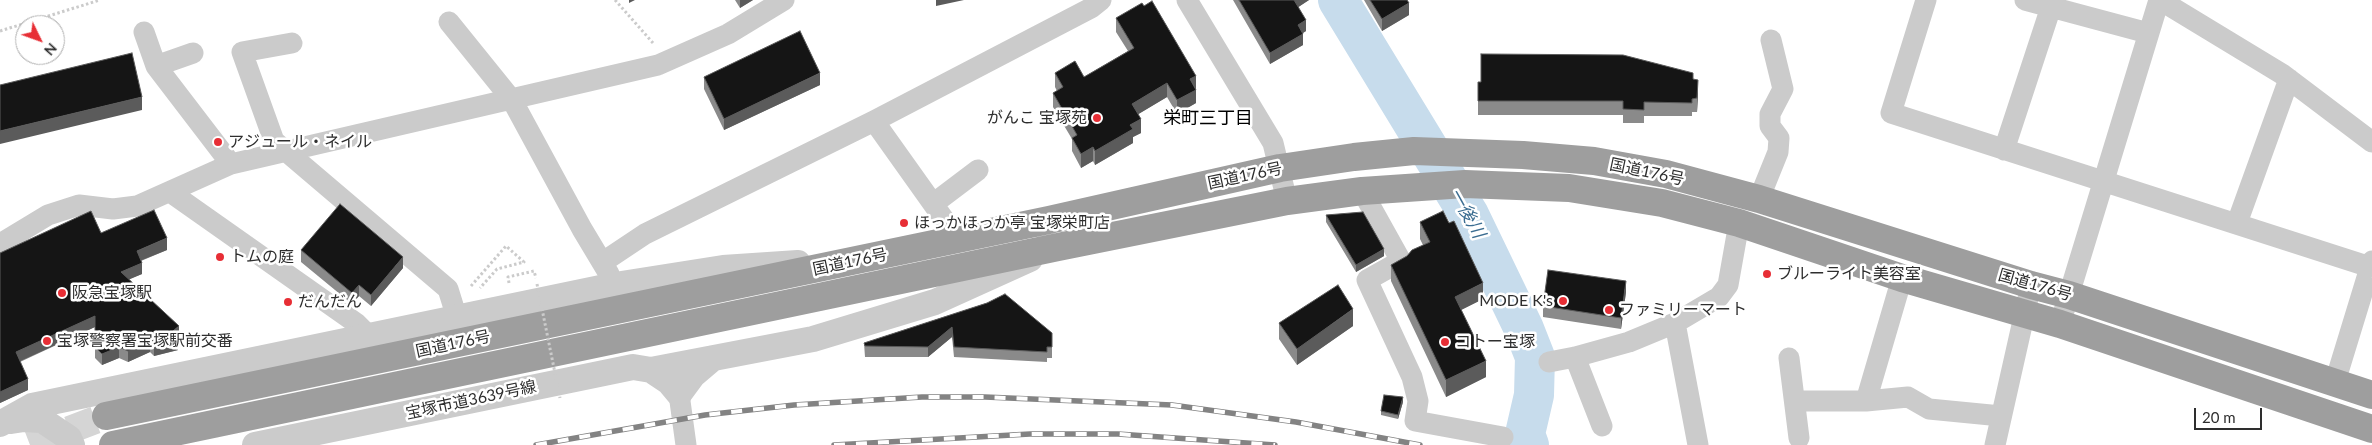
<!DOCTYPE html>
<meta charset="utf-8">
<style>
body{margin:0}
#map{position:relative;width:2372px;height:445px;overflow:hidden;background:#fff;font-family:Lato,sans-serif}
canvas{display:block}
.north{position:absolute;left:15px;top:15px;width:50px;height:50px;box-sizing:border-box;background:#fff;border:1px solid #ababab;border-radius:50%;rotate:132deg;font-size:14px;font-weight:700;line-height:20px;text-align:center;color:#2e2e2e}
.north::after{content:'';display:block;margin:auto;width:18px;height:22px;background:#e72e35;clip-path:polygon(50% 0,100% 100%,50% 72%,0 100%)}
.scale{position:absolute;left:2194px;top:408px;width:68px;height:22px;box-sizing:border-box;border:2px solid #2e2e2e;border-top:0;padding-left:6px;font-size:15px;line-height:18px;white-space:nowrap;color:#2e2e2e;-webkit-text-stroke:4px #fff;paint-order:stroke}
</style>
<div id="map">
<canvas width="2372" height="445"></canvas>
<div class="north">N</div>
<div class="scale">20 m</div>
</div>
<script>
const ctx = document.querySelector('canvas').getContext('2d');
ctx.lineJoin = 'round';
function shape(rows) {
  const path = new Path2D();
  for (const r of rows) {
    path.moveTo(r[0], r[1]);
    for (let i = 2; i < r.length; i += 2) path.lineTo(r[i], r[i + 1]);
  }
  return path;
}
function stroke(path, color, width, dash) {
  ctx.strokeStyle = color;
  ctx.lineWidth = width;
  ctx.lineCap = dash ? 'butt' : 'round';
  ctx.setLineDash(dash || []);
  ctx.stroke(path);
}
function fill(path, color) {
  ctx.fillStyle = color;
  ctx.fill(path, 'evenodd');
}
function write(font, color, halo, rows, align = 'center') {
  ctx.font = font + ' Lato,"Noto Sans JP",sans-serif';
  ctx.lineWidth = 5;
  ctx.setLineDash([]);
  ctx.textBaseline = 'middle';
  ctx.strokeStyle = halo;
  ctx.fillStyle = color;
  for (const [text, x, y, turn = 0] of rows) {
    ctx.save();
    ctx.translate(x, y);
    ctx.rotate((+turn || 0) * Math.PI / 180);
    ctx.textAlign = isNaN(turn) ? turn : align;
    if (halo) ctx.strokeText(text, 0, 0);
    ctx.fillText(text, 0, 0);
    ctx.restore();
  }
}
stroke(shape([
 [1338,0,1469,215,1524,329,1535,357,1534,395,1525,434,1529,445]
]), '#c7dcec', 40);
stroke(shape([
 [30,445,106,416]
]), '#d5d5d5', 28, [28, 14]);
stroke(shape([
 [615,0,653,43],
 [0,31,100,0],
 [509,283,508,277,534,271,536,278],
 [471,286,506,246,524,262,497,269,480,288]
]), '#cbcbcb', 3, [2.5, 2.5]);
stroke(shape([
 [1187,0,1273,143,1287,201],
 [1926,0,1891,113,2370,267],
 [2025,0,2148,33],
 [2160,0,2282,74,2372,142],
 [449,22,512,100,582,229,609,274],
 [144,32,156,66,231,164],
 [292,43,242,52,274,141,448,289,457,318],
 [156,66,193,53],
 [874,121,958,239],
 [2004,150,2051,7],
 [1362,191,1401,261,1367,280,1412,377,1418,401,1415,421,1503,437],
 [170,192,356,323,369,336],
 [1759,199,1778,152,1779,138,1770,126,1770,114,1783,89,1771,40],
 [933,204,978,170],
 [2237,223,2289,79],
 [0,244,48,215,79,205,113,209,137,206,231,164,658,65,728,34,784,0],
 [603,262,645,234,874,121,1091,8,1101,0],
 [1675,323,1698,445],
 [2060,324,2159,0],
 [1575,357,1602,426],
 [1789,358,1799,438],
 [1549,362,1575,357,1629,342,1675,323,1719,297,1728,285,1739,223],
 [2335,382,2372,261],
 [679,394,686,445],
 [1795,401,1866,401,1908,397,1929,409,2001,416],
 [1866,401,1902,278],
 [1995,445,2031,285]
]), '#cbcbcb', 21);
stroke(shape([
 [651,370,813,339,935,302,1030,259],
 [11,421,24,419,42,420,69,438,72,445],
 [0,424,32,406,615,285,723,268,798,263],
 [255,445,633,367,651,370,669,382,679,394,693,375,713,358]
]), '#cbcbcb', 26);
stroke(shape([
 [106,416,1049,220,1280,168,1354,157,1414,151,1523,155,1594,161,1666,174,1759,199,2031,285,2069,295,2372,395],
 [113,445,1058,247,1287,201,1362,191,1465,184,1569,188,1662,203,1739,223,1902,278,2060,324,2372,429]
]), '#9e9e9e', 28);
const rail = shape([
 [536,445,705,415,794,405,922,397,985,397,1172,405,1296,422,1420,445],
 [834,445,1030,434,1118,434,1275,445]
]);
stroke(rail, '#838383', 5.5);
stroke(rail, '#fff', 4, [11]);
stroke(shape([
 [537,284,560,398]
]), '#cbcbcb', 3, [2.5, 2.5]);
fill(shape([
 [735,0,753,0,740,8],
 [1233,0,1309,0,1298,7,1306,31,1303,33,1303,45,1270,64],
 [1364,0,1407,0,1409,15,1382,31],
 [1116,18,1196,76,1196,103,1177,114,1167,97,1138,114,1141,133,1133,137,1133,143,1095,165,1093,161,1081,168,1072,151,1072,139,1053,107,1053,93,1057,91,1055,87,1055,73,1084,77,1128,51,1116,32],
 [704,77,820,85,724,130,704,89],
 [1693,79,1698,94,1697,112,1692,112,1692,116,1644,116,1644,123,1623,123,1623,115,1478,115,1478,82],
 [1326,215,1384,256,1356,272,1326,222],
 [1420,222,1483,299,1461,310,1486,377,1446,397,1391,281,1391,265,1407,256,1423,245,1420,239],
 [167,250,141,261,142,274,129,279,179,337,177,338,178,350,154,356,150,352,128,362,119,358,102,365,95,358,95,327,20,362,28,390,0,403,0,253],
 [301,250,403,268,371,306,359,296,352,304,301,262],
 [1626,292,1621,329,1543,317,1543,306],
 [987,303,1052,333,1052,358,1047,358,1047,362,954,357,952,337,928,357,865,357,864,343],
 [1279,323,1353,326,1297,365,1279,339],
 [1403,402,1398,419,1381,415,1381,411]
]), '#8a8a8a');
fill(shape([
 [629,0,635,0,629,3],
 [740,0,753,0,740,8],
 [936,0,964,0,936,6],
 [1294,0,1309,0,1294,10],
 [1409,3,1409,15,1382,31,1382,19],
 [1306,20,1306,31,1298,36,1298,25],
 [1303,34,1303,45,1270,64,1270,53],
 [820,73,820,85,724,130,724,119],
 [1196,76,1196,89,1190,79],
 [1698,80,1698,94,1697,112,1697,98],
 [1167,83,1167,97,1132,118,1132,104],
 [1196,90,1196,103,1177,114,1177,100],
 [142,97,142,110,0,144,0,131],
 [1141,119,1141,133,1133,137,1133,143,1095,165,1095,151,1130,125],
 [1093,147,1093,161,1081,168,1081,154],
 [167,238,167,250,137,262,137,251],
 [1384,249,1384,256,1356,272,1356,265],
 [403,257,403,268,371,306,371,295],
 [142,263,142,274,121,283,121,272],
 [1626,281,1626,292,1621,329,1621,318],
 [1483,283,1483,299,1455,313,1455,297],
 [359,285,359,296,352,304,352,293],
 [1353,309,1353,326,1297,365,1297,349],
 [95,316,95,327,16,363,16,352],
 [179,326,179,337,176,339,178,339,178,350,154,356,154,345,173,331],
 [952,327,952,337,928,357,928,347],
 [150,341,150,352,128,362,128,351],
 [119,347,119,358,102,365,102,354],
 [1486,361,1486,377,1446,397,1446,380],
 [28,379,28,390,0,403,0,392],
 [1403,397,1403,402,1398,419,1398,415]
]), '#5b5b5b');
const building = shape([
 [1239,0,1294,0,1306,20,1298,25,1303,34,1270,53,1239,0],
 [1370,0,1407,0,1409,3,1382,19,1370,0],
 [1152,1,1196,76,1190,79,1196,90,1177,100,1167,83,1132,104,1141,119,1130,125,1133,129,1095,151,1093,147,1081,154,1072,138,1077,135,1053,93,1063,87,1055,73,1075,61,1084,77,1134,48,1116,18,1142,3,1144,6,1152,1],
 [800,31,820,73,724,119,704,77,800,31],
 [132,53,142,97,0,131,0,85,132,53],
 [1481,54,1623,55,1693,73,1693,79,1698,80,1697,98,1692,99,1692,103,1644,102,1644,110,1623,109,1623,101,1478,101,1478,82,1481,82,1481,54],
 [340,204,403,257,371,295,359,285,352,293,301,250,340,204],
 [154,210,167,238,137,251,142,263,121,272,179,326,173,331,178,339,154,345,150,341,128,351,119,347,102,354,95,347,95,316,16,352,28,379,0,392,0,253,91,211,101,233,154,210],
 [1443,211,1449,223,1454,221,1483,283,1455,297,1486,361,1446,380,1391,265,1407,256,1412,250,1430,242,1420,222,1443,211],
 [1363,212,1384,249,1356,265,1326,215,1363,212],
 [1548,270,1626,281,1621,318,1543,306,1548,270],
 [1338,285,1353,309,1297,349,1279,323,1338,285],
 [1005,294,1052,333,1052,347,1047,347,1047,352,954,347,952,327,928,347,865,346,864,343,987,303,1005,294],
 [1384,395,1403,397,1398,415,1381,411,1384,395]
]);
fill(building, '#151515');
stroke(building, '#5b5b5b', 1);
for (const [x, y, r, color] of [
 [1097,118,5,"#e72e35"],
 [218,142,5,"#e72e35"],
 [904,223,5,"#e72e35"],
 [220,257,5,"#e72e35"],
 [1767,274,5,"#e72e35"],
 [62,293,5,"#e72e35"],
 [1563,301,5,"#e72e35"],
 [288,302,5,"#e72e35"],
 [1609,310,5,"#e72e35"],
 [47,341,5,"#e72e35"],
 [1445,342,5,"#e72e35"]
]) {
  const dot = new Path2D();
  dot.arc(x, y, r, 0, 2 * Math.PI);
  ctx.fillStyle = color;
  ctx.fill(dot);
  stroke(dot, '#fff', 2);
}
write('16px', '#2e2e2e', '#fff', [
 ["がんこ 宝塚苑",1087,118,"right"],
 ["アジュール・ネイル",228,142],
 ["ほっかほっか亭 宝塚栄町店",914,223],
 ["トムの庭",230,257],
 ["ブルーライト美容室",1777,274],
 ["阪急宝塚駅",72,293],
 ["MODE K's",1553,301,"right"],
 ["だんだん",298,302],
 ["ファミリーマート",1619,310],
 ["宝塚警察署宝塚駅前交番",57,341],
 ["コトー宝塚",1455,342]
], 'left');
write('16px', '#2e2e2e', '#fff', [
 ["国道176号",1647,172,12],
 ["国道176号",1245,176,-12],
 ["国道176号",850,262,-12],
 ["国道176号",2035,285,16],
 ["国道176号",453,344,-12],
 ["宝塚市道3639号線",471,400,-12]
]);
write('18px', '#000', '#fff', [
 ["栄町三丁目",1208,118]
]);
write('italic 18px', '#3b6d91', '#fff', [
 ["一後川",1467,213,61]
]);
</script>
